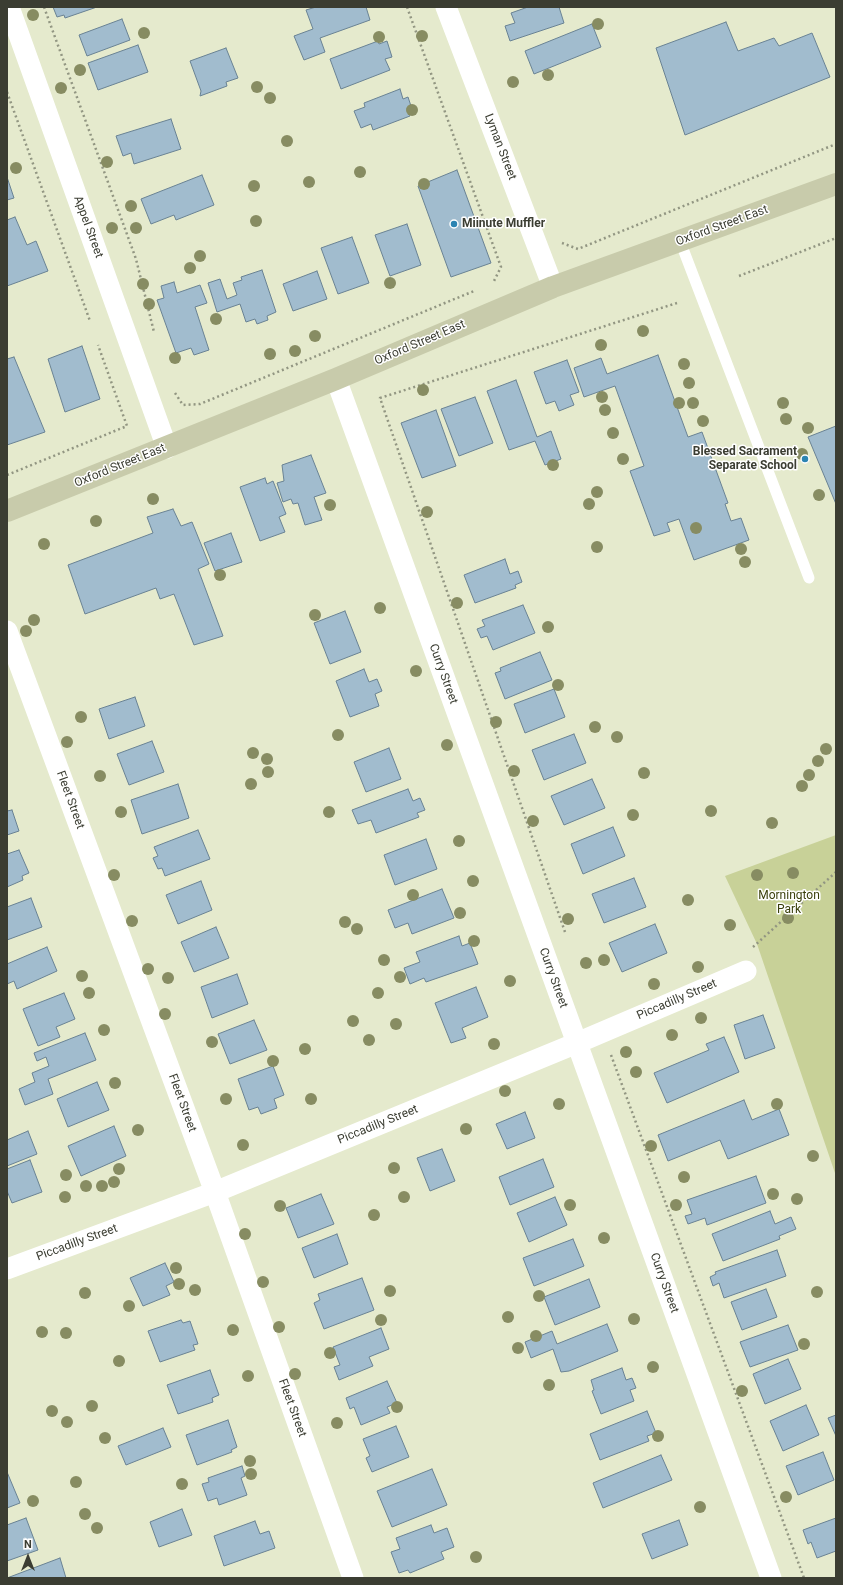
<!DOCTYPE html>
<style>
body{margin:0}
#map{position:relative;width:843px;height:1585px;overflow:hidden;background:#e5eacd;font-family:Roboto,sans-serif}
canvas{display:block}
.frame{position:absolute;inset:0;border:8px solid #3b3d32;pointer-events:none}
.north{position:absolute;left:8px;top:1537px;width:40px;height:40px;-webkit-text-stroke:3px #fff;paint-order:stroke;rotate:0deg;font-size:11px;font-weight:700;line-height:16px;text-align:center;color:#3b3d32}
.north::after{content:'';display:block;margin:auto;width:14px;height:18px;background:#3b3d32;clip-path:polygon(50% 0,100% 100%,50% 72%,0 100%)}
</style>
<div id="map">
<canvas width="843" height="1585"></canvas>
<div class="frame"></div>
<div class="north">N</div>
</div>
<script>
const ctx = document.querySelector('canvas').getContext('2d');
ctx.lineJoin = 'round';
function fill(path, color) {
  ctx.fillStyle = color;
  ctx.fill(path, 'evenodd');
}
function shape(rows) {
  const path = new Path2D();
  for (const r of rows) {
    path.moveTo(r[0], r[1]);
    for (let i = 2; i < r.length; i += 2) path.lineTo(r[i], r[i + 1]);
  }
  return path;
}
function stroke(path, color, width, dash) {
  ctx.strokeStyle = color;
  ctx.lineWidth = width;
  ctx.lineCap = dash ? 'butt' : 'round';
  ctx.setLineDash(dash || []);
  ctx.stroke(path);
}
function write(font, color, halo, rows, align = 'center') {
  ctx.font = font + ' Roboto,sans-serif';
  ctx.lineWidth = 3;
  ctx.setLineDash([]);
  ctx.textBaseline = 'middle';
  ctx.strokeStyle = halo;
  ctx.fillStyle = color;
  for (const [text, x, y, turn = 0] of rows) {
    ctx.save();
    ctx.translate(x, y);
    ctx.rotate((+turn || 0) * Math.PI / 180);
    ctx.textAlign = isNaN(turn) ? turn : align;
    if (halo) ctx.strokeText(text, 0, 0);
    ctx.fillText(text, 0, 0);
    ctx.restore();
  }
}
fill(shape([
 [836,835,836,1176,757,944,725,876]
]), '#c8d198');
const building = shape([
 [53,7,97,7,65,18,64,15,57,17,53,7],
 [316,7,366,7,370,20,320,38,325,52,304,60,294,36,313,29,306,10,316,7],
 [528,7,559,7,564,23,510,41,505,26,515,23,511,13,528,7],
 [122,19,130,40,87,56,79,35,122,19],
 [726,22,738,51,774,38,779,46,812,33,830,77,685,135,656,48,726,22],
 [592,24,601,47,534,74,525,51,592,24],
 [378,41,379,44,387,41,392,57,385,59,390,70,341,89,330,59,378,41],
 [138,45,148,72,98,90,88,63,138,45],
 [226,48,238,78,226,82,227,86,200,96,201,91,190,61,226,48],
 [400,89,403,99,408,97,411,106,407,108,410,116,373,130,371,124,361,128,354,111,365,107,364,103,400,89],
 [171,119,181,149,134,164,131,153,123,156,116,136,171,119],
 [457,170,491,263,451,277,418,186,457,170],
 [202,175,214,205,176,220,174,215,151,224,141,199,202,175],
 [7,177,14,198,7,200,7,177],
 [15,217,27,245,36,241,48,271,7,286,7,220,15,217],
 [407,224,421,265,390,276,375,235,407,224],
 [352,237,369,283,338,294,321,248,352,237],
 [262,270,276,312,267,316,268,320,257,324,255,319,246,322,240,304,217,312,208,283,220,279,227,299,237,295,233,283,242,280,241,277,262,270],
 [317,271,327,299,293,311,283,284,317,271],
 [174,282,177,293,200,285,207,303,195,307,209,350,194,355,191,348,176,353,157,300,164,298,161,286,174,282],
 [82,346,100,399,65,412,48,359,82,346],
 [658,355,688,437,702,432,728,503,725,504,731,521,741,518,749,540,694,560,679,519,667,523,670,531,654,536,630,471,644,466,615,386,584,397,574,368,601,358,607,374,658,355],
 [14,357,45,432,7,445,7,359,14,357],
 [567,360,579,392,570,395,574,405,559,411,555,401,546,404,534,372,567,360],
 [516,380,537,437,551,431,561,459,545,465,535,441,509,450,487,391,516,380],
 [475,397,493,443,459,456,441,409,475,397],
 [436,410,456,466,422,478,401,423,436,410],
 [836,426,836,504,808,437,836,426],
 [311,455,326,493,314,497,322,520,305,525,298,503,293,504,291,499,283,502,277,483,284,481,282,465,311,455],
 [265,478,267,484,273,481,286,514,279,517,285,532,260,541,240,487,265,478],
 [173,509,181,526,192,522,209,564,198,569,223,636,194,645,174,594,160,599,156,588,85,614,68,565,153,533,147,517,173,509],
 [231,533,242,562,215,571,204,543,231,533],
 [505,559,510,574,518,571,522,582,515,585,516,588,475,603,464,575,505,559],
 [523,605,535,633,493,650,487,636,481,638,477,629,485,626,482,620,523,605],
 [345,611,361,652,330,664,314,623,345,611],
 [540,652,552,680,505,699,495,673,501,671,500,668,540,652],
 [364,669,369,682,377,679,382,691,375,694,379,706,350,717,336,681,364,669],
 [554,689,565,717,525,733,514,704,554,689],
 [135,697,145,726,109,739,99,709,135,697],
 [574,734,586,763,544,780,532,750,574,734],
 [152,741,164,772,129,785,117,754,152,741],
 [389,748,401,779,366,792,354,762,389,748],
 [592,779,605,808,564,825,551,796,592,779],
 [178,784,189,818,142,834,131,800,178,784],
 [408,789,413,801,420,798,425,810,417,813,419,817,376,833,371,820,358,824,352,810,408,789],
 [12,810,19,831,7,835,7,811,12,810],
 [613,827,625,856,583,874,571,844,613,827],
 [198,830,210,859,165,876,162,868,158,869,153,858,158,856,154,847,198,830],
 [426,839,437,869,395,885,384,855,426,839],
 [19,850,29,873,22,876,23,880,7,887,7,854,19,850],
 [634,878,646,907,604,923,592,894,634,878],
 [201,881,212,910,178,924,166,895,201,881],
 [442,889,454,918,412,934,408,923,395,928,388,910,442,889],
 [31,898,42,927,7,940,7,907,31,898],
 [655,924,667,953,622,972,609,943,655,924],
 [216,927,229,958,194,972,181,942,216,927],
 [459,936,462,946,470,943,478,964,426,982,424,978,410,984,404,968,420,962,416,952,459,936],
 [47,947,57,971,17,989,14,981,7,984,7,964,47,947],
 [237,974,248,1004,212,1018,201,987,237,974],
 [476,987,488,1017,462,1028,466,1038,451,1043,435,1003,476,987],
 [64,993,75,1019,56,1027,60,1037,38,1046,23,1009,64,993],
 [763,1015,775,1048,745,1059,734,1025,763,1015],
 [254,1020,267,1050,230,1064,218,1034,254,1020],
 [85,1033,96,1060,48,1079,53,1094,25,1105,19,1089,35,1082,32,1073,49,1066,46,1057,37,1061,34,1053,85,1033],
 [724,1037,739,1072,667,1103,654,1073,709,1050,706,1044,724,1037],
 [273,1066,284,1095,274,1099,277,1108,261,1114,258,1107,249,1110,238,1079,273,1066],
 [97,1082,109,1110,68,1127,57,1099,97,1082],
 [744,1100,752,1120,779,1109,789,1135,728,1159,720,1140,668,1161,658,1135,744,1100],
 [525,1112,535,1138,507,1149,496,1124,525,1112],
 [114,1126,126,1156,81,1176,68,1146,114,1126],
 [28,1131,37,1154,7,1166,7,1140,28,1131],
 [442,1149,455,1181,430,1191,417,1158,442,1149],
 [543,1159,554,1187,510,1205,499,1177,543,1159],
 [30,1160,42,1192,12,1203,7,1191,7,1169,30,1160],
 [756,1176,766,1203,707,1225,705,1218,688,1224,685,1216,692,1214,687,1200,756,1176],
 [321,1194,334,1224,298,1238,286,1208,321,1194],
 [555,1197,567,1225,529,1242,517,1213,555,1197],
 [770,1211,775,1224,791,1217,796,1229,779,1236,780,1239,723,1261,712,1234,770,1211],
 [337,1234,348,1264,314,1278,302,1248,337,1234],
 [573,1239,584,1266,534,1286,523,1258,573,1239],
 [777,1250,786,1276,724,1298,719,1283,713,1286,710,1277,716,1274,715,1272,777,1250],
 [165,1263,174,1282,166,1286,170,1295,143,1306,130,1278,165,1263],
 [362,1278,374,1310,324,1329,314,1303,320,1300,318,1294,362,1278],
 [589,1279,600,1307,555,1325,544,1297,589,1279],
 [766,1289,777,1317,742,1330,731,1302,766,1289],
 [181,1320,183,1323,190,1321,198,1344,193,1345,195,1350,160,1362,148,1331,181,1320],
 [607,1324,618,1351,569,1371,561,1372,553,1349,531,1358,525,1342,552,1331,557,1344,607,1324],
 [788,1325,798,1350,750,1367,740,1342,788,1325],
 [381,1328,389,1349,369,1357,373,1366,339,1380,334,1367,340,1365,333,1347,381,1328],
 [788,1359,801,1389,765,1404,753,1374,788,1359],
 [622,1368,626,1380,632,1378,636,1388,630,1390,634,1401,601,1414,592,1391,594,1390,591,1380,622,1368],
 [210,1370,219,1395,212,1398,213,1402,178,1414,167,1385,210,1370],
 [387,1381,397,1403,387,1407,390,1413,361,1425,354,1407,350,1409,346,1398,387,1381],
 [806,1405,819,1435,783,1451,770,1421,806,1405],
 [647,1411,656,1433,647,1436,649,1441,600,1460,590,1434,647,1411],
 [836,1415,836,1436,828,1418,836,1415],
 [228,1420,237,1447,231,1450,232,1452,197,1465,186,1435,228,1420],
 [396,1426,409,1457,372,1472,366,1458,370,1456,363,1439,396,1426],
 [163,1428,171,1447,126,1465,118,1446,163,1428],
 [823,1452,834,1480,798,1495,786,1466,823,1452],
 [661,1455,672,1480,603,1508,593,1483,661,1455],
 [242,1466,245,1476,241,1478,247,1495,219,1505,217,1498,208,1501,202,1484,209,1482,208,1478,242,1466],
 [432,1469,447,1505,392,1527,377,1491,432,1469],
 [7,1472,20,1503,7,1508,7,1472],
 [182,1509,192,1535,159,1547,150,1522,182,1509],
 [26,1518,38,1550,7,1561,7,1525,26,1518],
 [836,1518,836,1551,817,1558,811,1542,808,1544,803,1530,836,1518],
 [679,1520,688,1545,652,1559,642,1534,679,1520],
 [255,1521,260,1534,269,1531,275,1548,224,1566,214,1536,255,1521],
 [431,1525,434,1533,447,1528,454,1547,441,1552,444,1559,410,1573,408,1570,399,1573,391,1552,400,1549,396,1538,431,1525],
 [60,1558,66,1578,7,1578,60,1558]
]);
fill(building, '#a1bcce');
stroke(building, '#698293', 1);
stroke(shape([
 [44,7,136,259,154,332],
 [407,7,501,267,493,283],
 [7,92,90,321],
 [562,243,578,249,836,144],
 [739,276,836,238],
 [175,393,183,405,200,404,474,291],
 [7,475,127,426,98,345],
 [565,932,380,398,677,303],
 [753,947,836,872],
 [611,1055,804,1578]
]), '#929682', 2.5, [2, 3]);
stroke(shape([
 [680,241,809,578]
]), '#fff', 11);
stroke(shape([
 [9,7,167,448],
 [446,7,553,287],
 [336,379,771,1578],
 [7,631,215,1192,353,1578],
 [7,1269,215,1192,577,1043,746,971]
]), '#fff', 21);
stroke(shape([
 [7,511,336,379,553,287,836,184]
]), '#c8cbab', 22);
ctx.fillStyle = '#878c62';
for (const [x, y] of [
 [33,15],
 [598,24],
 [144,33],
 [422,36],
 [379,37],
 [80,70],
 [548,75],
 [513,82],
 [257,87],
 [61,88],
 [270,98],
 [412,110],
 [287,141],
 [107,162],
 [16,168],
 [360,172],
 [309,182],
 [424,184],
 [254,186],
 [131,206],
 [256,221],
 [112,228],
 [136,228],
 [200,256],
 [190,268],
 [390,283],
 [143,284],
 [149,304],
 [216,319],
 [643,331],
 [315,336],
 [601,345],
 [295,351],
 [270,354],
 [175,358],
 [684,364],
 [689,383],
 [423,390],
 [602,397],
 [679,403],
 [693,403],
 [783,403],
 [605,410],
 [786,419],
 [703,421],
 [808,428],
 [613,433],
 [802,454],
 [623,459],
 [553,465],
 [597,492],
 [819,495],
 [153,499],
 [589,504],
 [330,505],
 [427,512],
 [96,521],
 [696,528],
 [44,544],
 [597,547],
 [741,549],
 [745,562],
 [220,575],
 [457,603],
 [380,608],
 [315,615],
 [34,620],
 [548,627],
 [26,631],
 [416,671],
 [558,685],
 [81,717],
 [496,722],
 [595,727],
 [338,735],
 [617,737],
 [67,742],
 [447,745],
 [826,749],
 [253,753],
 [267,759],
 [818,761],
 [514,771],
 [268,772],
 [644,773],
 [809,775],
 [100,776],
 [251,784],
 [802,786],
 [711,811],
 [121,812],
 [329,812],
 [633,815],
 [533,821],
 [772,823],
 [459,841],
 [793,873],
 [114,875],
 [757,875],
 [473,881],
 [413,895],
 [688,900],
 [460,913],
 [788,918],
 [568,919],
 [132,921],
 [345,922],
 [730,925],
 [357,929],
 [474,941],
 [384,960],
 [604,960],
 [586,963],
 [698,967],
 [148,969],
 [82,976],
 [400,977],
 [168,978],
 [510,981],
 [654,984],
 [89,993],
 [378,993],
 [165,1014],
 [701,1018],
 [353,1021],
 [396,1024],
 [104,1030],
 [672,1035],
 [369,1040],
 [212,1042],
 [494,1044],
 [305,1049],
 [626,1052],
 [273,1061],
 [636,1072],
 [115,1083],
 [505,1091],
 [226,1099],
 [311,1099],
 [559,1104],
 [777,1104],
 [466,1129],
 [138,1130],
 [243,1145],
 [651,1146],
 [813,1156],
 [394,1168],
 [119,1169],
 [66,1175],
 [684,1177],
 [114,1182],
 [86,1186],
 [102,1186],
 [773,1194],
 [65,1197],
 [404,1197],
 [797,1199],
 [570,1205],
 [676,1205],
 [280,1206],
 [374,1215],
 [245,1234],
 [604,1238],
 [176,1268],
 [263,1282],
 [179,1284],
 [195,1290],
 [390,1291],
 [817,1292],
 [85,1293],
 [539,1296],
 [129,1306],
 [508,1317],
 [634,1319],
 [381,1320],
 [279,1327],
 [233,1330],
 [42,1332],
 [66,1333],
 [536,1336],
 [804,1344],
 [518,1348],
 [330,1353],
 [119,1361],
 [653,1367],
 [295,1374],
 [248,1376],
 [549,1385],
 [742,1391],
 [92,1406],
 [397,1407],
 [52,1411],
 [67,1422],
 [337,1423],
 [658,1436],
 [105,1438],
 [250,1461],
 [251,1474],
 [76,1482],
 [182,1484],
 [786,1497],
 [33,1501],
 [700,1507],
 [85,1514],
 [97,1528],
 [476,1557]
]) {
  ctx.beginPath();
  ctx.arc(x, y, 6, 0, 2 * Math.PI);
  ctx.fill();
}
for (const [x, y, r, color] of [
 [454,224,4,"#2c84b2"],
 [805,459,4,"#2c84b2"]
]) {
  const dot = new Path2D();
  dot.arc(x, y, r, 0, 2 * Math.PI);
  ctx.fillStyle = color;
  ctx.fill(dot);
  stroke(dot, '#fff', 1.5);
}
write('12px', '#3b3d32', '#fff', [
 ["Lyman Street",500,147,69],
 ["Oxford Street East",722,226,-20],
 ["Appel Street",88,227,70],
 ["Oxford Street East",420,343,-23],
 ["Oxford Street East",120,466,-22],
 ["Curry Street",443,674,70],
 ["Fleet Street",70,800,70],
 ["Curry Street",553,978,70],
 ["Piccadilly Street",677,1000,-23],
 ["Fleet Street",182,1103,70],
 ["Piccadilly Street",378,1125,-22],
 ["Piccadilly Street",77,1243,-20],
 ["Curry Street",664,1283,70],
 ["Fleet Street",292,1408,70]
]);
write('bold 12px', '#3b3d32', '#fff', [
 ["Miinute Muffler",462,224],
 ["Blessed Sacrament",797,452,"right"],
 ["Separate School",797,466,"right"]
], 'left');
write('12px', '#3a3f0b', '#fff', [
 ["Mornington",789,896],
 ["Park",789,910]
]);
</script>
